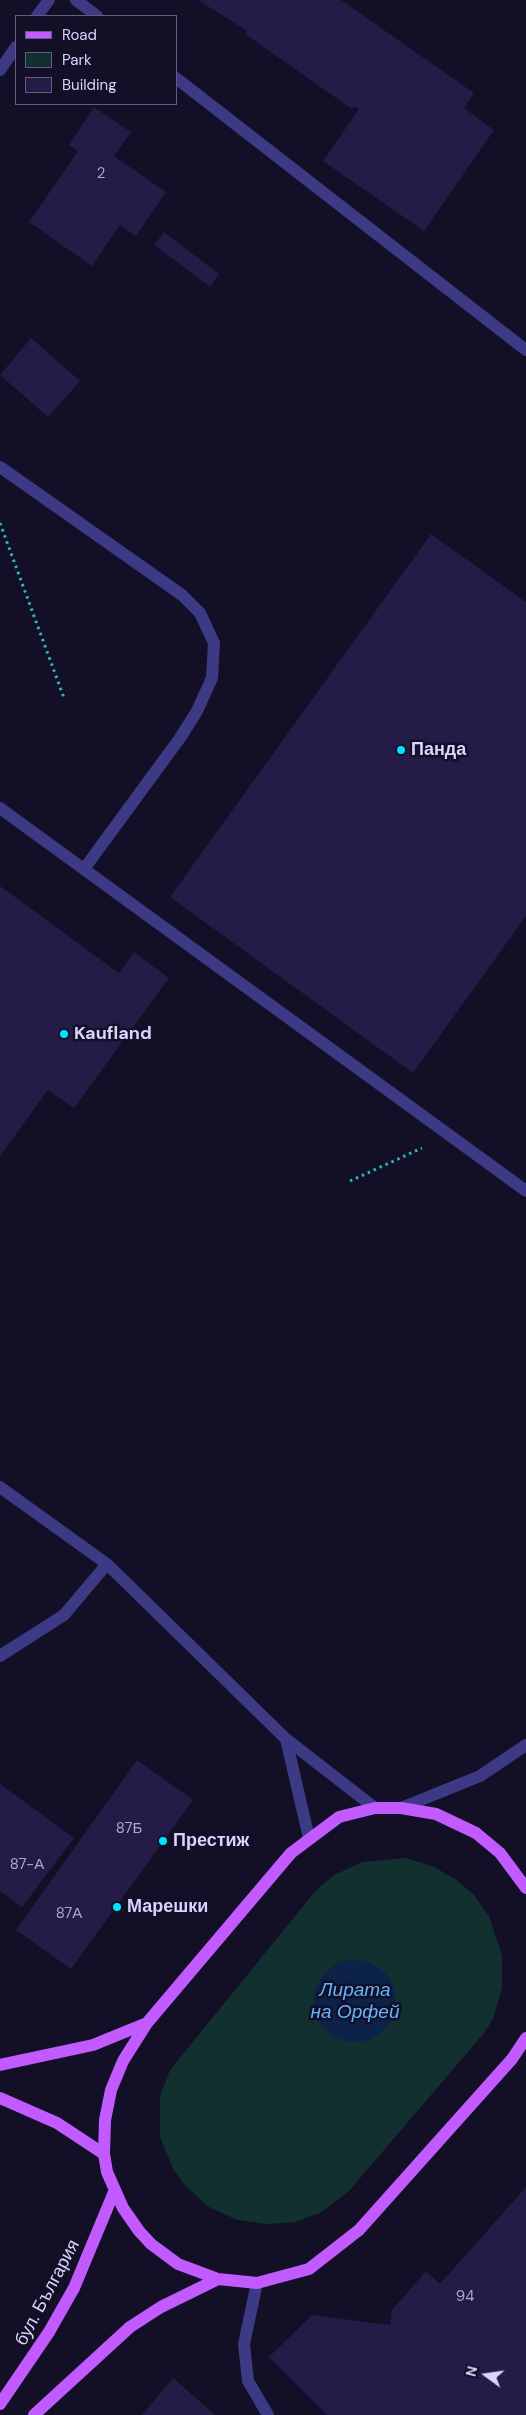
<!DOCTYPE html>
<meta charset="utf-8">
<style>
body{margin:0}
#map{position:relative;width:526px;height:2415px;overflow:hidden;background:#130f26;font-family:"DM Sans",sans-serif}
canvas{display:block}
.legend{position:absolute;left:15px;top:15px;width:162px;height:90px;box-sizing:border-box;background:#130f26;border:1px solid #625e7d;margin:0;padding:6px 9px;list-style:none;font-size:15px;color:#d9d4ff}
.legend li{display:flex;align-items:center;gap:10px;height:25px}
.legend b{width:25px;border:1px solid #625e7d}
.north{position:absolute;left:461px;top:2350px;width:50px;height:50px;-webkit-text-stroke:4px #130f26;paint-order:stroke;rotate:284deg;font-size:14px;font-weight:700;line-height:20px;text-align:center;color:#d9d4ff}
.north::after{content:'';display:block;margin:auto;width:18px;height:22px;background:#d9d4ff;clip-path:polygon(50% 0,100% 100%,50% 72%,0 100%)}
</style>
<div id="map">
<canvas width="526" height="2415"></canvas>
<ul class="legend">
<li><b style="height:6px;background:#c25bff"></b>Road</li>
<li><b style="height:14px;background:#12302f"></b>Park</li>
<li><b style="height:14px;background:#241b47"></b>Building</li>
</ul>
<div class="north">N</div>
</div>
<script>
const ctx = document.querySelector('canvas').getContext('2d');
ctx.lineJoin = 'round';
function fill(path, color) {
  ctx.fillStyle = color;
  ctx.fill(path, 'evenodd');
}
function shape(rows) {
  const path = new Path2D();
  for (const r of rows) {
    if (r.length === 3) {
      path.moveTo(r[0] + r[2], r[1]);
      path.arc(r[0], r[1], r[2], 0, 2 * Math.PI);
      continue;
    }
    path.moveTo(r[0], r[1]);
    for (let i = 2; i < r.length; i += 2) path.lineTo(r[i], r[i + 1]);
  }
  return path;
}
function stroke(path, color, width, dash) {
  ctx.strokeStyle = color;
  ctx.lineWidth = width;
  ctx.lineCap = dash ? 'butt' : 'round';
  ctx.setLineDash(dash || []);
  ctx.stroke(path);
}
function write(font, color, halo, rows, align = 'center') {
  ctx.font = font + ' "DM Sans",sans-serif';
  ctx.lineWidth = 5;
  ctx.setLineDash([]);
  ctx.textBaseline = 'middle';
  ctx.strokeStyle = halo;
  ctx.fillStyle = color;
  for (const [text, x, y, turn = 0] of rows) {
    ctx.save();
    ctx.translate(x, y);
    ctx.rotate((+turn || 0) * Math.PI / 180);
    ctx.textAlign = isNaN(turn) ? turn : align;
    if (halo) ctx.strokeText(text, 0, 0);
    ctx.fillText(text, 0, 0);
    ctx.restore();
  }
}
fill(shape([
 [406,1858,434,1867,455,1879,474,1895,489,1916,502,1956,502,1988,493,2019,484,2033,349,2191,322,2212,296,2222,266,2224,237,2220,207,2206,184,2184,173,2169,160,2137,160,2096,170,2070,313,1894,323,1884,336,1874,362,1862]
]), '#12302f');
fill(shape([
 [355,2001,41]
]), '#0c2248');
fill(shape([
 [198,0,341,0,474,93,464,108,494,130,424,231,323,161,359,109,354,106,352,109,245,34,247,31],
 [94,107,131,132,114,156,166,192,136,236,120,225,92,266,29,222,78,151,69,145],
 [164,232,219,274,210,287,154,245],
 [31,338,80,381,48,417,0,375],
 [431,534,526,602,526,916,413,1073,170,897],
 [0,886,119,973,134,952,169,978,74,1108,48,1090,0,1156],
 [137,1760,193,1800,71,1969,16,1930],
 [0,1784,74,1838,22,1907,0,1891],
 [526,2187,526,2415,327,2415,269,2357,312,2315,390,2325,392,2310,426,2271,440,2284],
 [173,2378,215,2415,142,2415]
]), '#241b47');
stroke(shape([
 [0,523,64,698],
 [350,1181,422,1148]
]), '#2fb8b0', 3, [2.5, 4]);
stroke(shape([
 [76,0,97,16],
 [37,16,49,0],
 [0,70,16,47],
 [176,78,526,350],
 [0,467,182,595,200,613,214,643,212,678,197,711,180,738,84,869],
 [0,808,526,1191],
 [0,1487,107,1564,286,1739,375,1808],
 [0,1656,64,1615,107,1564],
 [286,1739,309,1838],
 [401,1808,480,1776,526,1745],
 [257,2283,244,2344,248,2381,268,2415]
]), '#3d3a85', 12);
stroke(shape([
 [526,1888,500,1853,476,1833,436,1814,401,1808,375,1808,339,1817,291,1853,147,2023,123,2061,111,2090,105,2120,104,2154,107,2172,123,2208,139,2231,151,2244,178,2264,218,2279,257,2283,309,2269,359,2230,512,2059,526,2038],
 [0,2065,93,2045,147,2023],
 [0,2098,57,2123,104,2154],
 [0,2404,49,2332,74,2288,114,2192],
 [34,2415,130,2327,161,2307,218,2279]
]), '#c25bff', 12);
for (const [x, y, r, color] of [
 [401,750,5,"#00e5ff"],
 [64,1034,5,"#00e5ff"],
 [163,1841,5,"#00e5ff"],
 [117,1907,5,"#00e5ff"]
]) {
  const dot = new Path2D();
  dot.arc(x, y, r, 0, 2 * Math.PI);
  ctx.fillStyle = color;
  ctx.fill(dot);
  stroke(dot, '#130f26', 2);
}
write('15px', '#aca6d1', null, [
 ["2",101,174],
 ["87Б",129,1829],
 ["87-А",27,1865],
 ["87А",69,1914],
 ["94",465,2297]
]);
write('bold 18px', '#d9d4ff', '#130f26', [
 ["Панда",411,750],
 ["Kaufland",74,1034],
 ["Престиж",173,1841],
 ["Марешки",127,1907]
], 'left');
write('18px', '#d9d4ff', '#130f26', [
 ["бул. България",48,2293,-62]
]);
write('italic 19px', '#62b6ff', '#130f26', [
 ["Лирата",355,1991],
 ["на Орфей",355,2013]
]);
</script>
